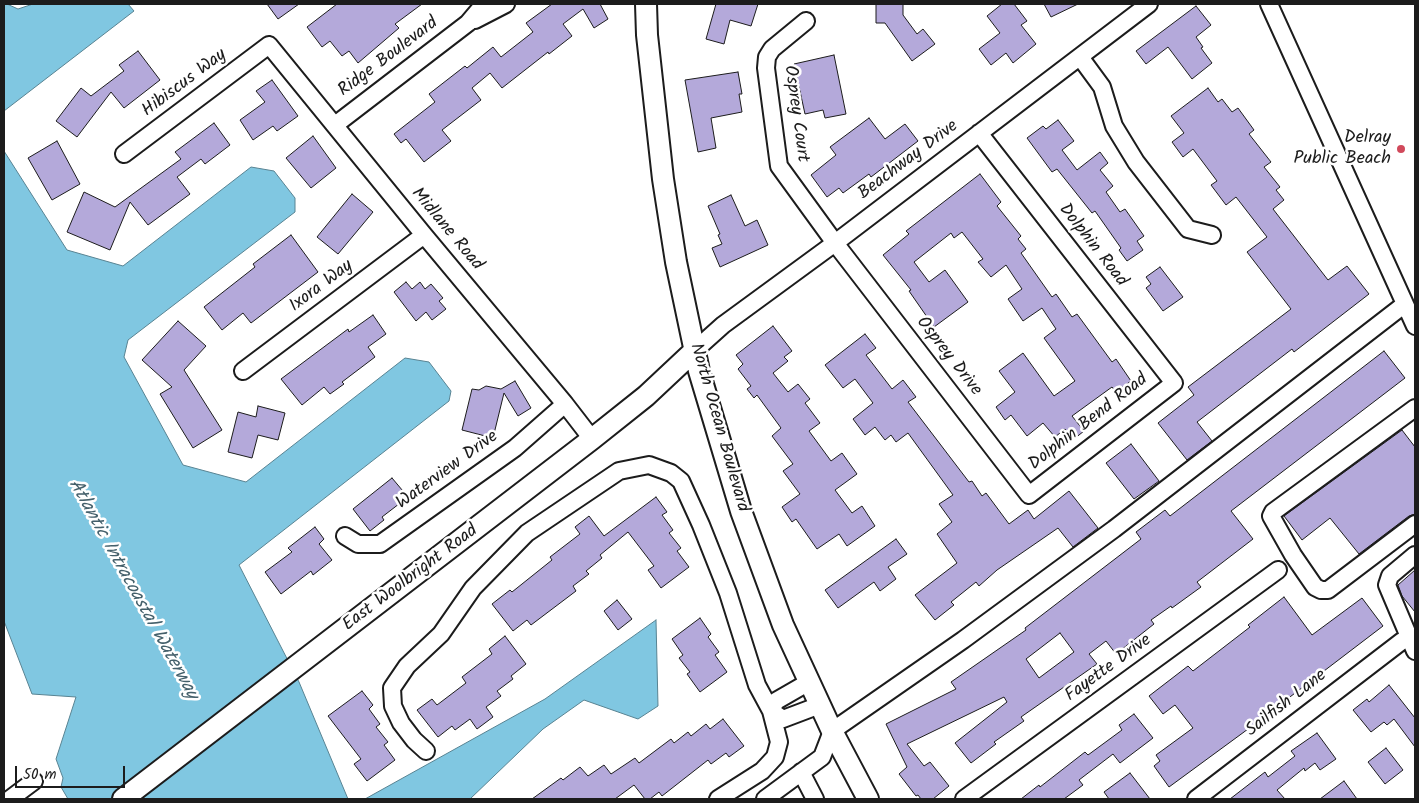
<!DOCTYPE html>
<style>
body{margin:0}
#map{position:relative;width:1419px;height:803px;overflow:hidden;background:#fff;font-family:Kalam,sans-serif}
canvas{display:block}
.frame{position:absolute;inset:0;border:5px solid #1c1c1c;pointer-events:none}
.scale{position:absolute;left:15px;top:766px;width:110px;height:22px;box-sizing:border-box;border:2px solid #1c1c1c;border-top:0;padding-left:6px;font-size:15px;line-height:18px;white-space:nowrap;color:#1c1c1c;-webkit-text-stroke:4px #fff;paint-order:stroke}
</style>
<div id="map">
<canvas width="1419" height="803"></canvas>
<div class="frame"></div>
<div class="scale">50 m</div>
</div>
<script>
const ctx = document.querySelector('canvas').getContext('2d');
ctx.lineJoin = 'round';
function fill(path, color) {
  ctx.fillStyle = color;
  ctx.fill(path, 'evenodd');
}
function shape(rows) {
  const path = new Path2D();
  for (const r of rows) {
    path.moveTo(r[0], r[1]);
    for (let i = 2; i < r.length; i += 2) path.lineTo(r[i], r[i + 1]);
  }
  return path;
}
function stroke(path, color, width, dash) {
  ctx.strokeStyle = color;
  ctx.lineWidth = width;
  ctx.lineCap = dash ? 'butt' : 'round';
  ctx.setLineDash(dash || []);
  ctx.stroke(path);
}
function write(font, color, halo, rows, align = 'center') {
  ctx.font = font + ' Kalam,sans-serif';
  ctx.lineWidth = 5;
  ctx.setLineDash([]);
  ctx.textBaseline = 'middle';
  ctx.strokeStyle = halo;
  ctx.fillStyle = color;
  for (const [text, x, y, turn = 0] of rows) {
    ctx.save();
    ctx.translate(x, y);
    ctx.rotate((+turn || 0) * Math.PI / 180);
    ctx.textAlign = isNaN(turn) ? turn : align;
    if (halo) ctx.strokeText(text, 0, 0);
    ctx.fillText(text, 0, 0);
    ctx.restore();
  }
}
const water = shape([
 [4,4,7,4,18,9,33,4,128,4,134,11,4,111,4,4],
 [4,151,67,250,123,266,251,167,274,171,295,198,295,212,128,340,124,357,183,465,246,482,405,358,429,362,451,391,449,401,239,565,299,682,348,799,68,799,61,787,63,778,56,759,76,697,32,694,4,621,4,151],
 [656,620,658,706,638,719,584,700,543,729,470,799,365,799,545,699,656,620]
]);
fill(water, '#80c7e1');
stroke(water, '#588392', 1);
const building = shape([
 [267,4,299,4,278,19,267,4],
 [337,4,422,4,395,24,399,28,358,63,349,51,342,56,330,41,322,47,307,27,337,4],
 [552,4,600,4,608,19,594,28,583,9,563,24,572,36,549,54,548,52,502,88,490,73,472,88,481,100,442,130,451,141,424,162,406,139,401,143,394,134,435,102,429,94,465,66,467,68,493,47,501,57,533,32,526,23,552,4],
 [716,4,758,4,751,26,730,20,724,44,706,39,716,4],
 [876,4,903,4,903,15,917,34,923,29,935,44,912,61,885,23,876,23,876,4],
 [1002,4,1014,4,1027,21,1021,25,1036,44,1013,63,1006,53,991,65,979,49,1000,33,987,16,1002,4],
 [1044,4,1078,4,1051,17,1044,4],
 [1196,6,1211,25,1196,37,1203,47,1201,48,1212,63,1192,79,1168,47,1146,64,1136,51,1196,6],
 [138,51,160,80,124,108,111,92,77,137,56,121,81,88,91,96,124,71,119,65,138,51],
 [834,55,846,114,825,118,823,110,805,114,794,64,834,55],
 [738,72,742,94,739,94,742,112,711,118,716,148,698,152,685,80,738,72],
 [272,80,298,116,277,131,273,126,253,140,240,120,265,102,256,91,272,80],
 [1208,88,1218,102,1222,99,1232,112,1238,108,1254,130,1249,134,1271,162,1264,167,1280,187,1276,190,1284,200,1273,209,1328,280,1347,266,1369,294,1294,352,1292,349,1197,422,1212,441,1187,460,1158,423,1194,395,1188,387,1291,309,1247,252,1267,237,1236,197,1226,205,1211,185,1217,181,1193,149,1183,157,1172,142,1184,133,1171,116,1208,88],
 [869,118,885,139,905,124,918,141,871,177,869,174,843,193,839,188,827,197,811,175,836,155,830,147,869,118],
 [1058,120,1074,141,1062,150,1077,170,1100,152,1108,163,1100,170,1113,186,1106,192,1120,212,1125,209,1144,236,1137,241,1143,250,1127,261,1119,250,1121,248,1095,211,1092,213,1057,169,1052,172,1027,138,1043,126,1046,129,1058,120],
 [214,123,230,145,205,164,201,159,177,177,190,194,148,225,130,202,110,250,67,232,84,192,115,207,181,159,175,152,214,123],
 [313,136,336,168,311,188,286,158,313,136],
 [57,141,80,184,52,200,28,158,57,141],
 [980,174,1001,202,997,206,1021,236,1018,239,1026,249,1021,253,1052,297,1056,294,1072,317,1077,314,1112,362,1116,359,1131,381,1116,392,1112,387,1072,416,1084,431,1074,439,1065,429,1055,437,1043,423,1027,436,1011,415,1005,420,996,407,1015,392,999,371,1023,353,1054,396,1075,381,1044,338,1056,329,1042,308,1023,321,1008,299,1022,289,1006,265,991,277,978,262,983,259,962,232,954,238,951,233,914,262,929,282,945,270,968,302,934,327,909,291,911,290,883,255,909,234,906,231,980,174],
 [352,194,373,212,338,254,317,237,352,194],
 [731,195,745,226,757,220,768,245,720,267,712,248,722,244,718,235,720,234,708,206,731,195],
 [291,235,318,272,251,323,243,313,222,330,204,307,255,267,253,264,291,235],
 [1160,267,1183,297,1163,311,1146,288,1151,284,1146,277,1160,267],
 [406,282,412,289,420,282,425,289,431,284,443,298,439,301,446,309,432,320,426,312,416,321,394,292,406,282],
 [373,315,386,334,368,347,375,357,342,382,344,384,330,394,324,387,302,405,281,379,348,329,349,332,373,315],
 [178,321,206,346,184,370,222,430,193,448,160,394,172,387,142,360,178,321],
 [773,326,792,351,784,357,788,361,773,373,788,392,798,384,810,399,805,403,820,423,809,431,831,461,842,453,857,474,835,490,852,513,862,506,875,526,847,546,839,534,817,549,796,519,792,522,782,507,800,494,783,471,793,464,772,436,781,428,757,395,754,398,747,389,751,386,738,369,743,364,736,355,773,326],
 [865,334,876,348,866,355,892,389,903,380,916,397,908,402,969,482,972,481,982,496,986,493,1009,524,1028,510,1034,519,1069,491,1098,528,1073,547,1058,528,997,570,979,586,976,582,951,602,954,605,935,620,915,595,957,563,937,534,952,522,939,504,953,495,908,433,896,442,891,435,885,440,875,427,865,435,853,419,873,403,855,379,843,388,825,365,865,334],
 [1384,351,1405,378,1231,511,1253,539,1197,582,1201,587,1172,608,1171,606,1151,620,1154,624,1116,654,1106,641,1089,654,1097,664,1021,717,1024,721,994,742,996,744,971,763,955,743,1007,702,1004,697,907,744,924,766,930,762,949,786,933,799,921,799,918,795,916,796,899,774,907,767,886,724,956,689,951,682,1026,630,1025,628,1141,539,1136,532,1165,510,1170,516,1384,351],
 [1060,633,1074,652,1039,678,1026,659,1060,633],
 [515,381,531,408,518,416,504,393,493,438,462,430,472,389,479,390,486,386,501,389,515,381],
 [258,406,285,413,278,440,258,435,252,458,228,452,238,412,256,417,258,406],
 [1402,430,1415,447,1415,514,1409,516,1359,554,1330,518,1302,540,1284,516,1402,430],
 [1131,444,1159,481,1134,499,1106,463,1131,444],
 [392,478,408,497,382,517,384,520,370,531,353,509,392,478],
 [656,497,667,512,662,515,673,530,669,533,681,548,677,551,689,567,661,588,648,570,654,566,628,532,600,555,602,558,586,571,589,574,573,586,576,591,531,625,527,620,513,631,492,604,510,590,512,592,552,560,550,557,580,534,575,527,589,516,604,536,656,497],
 [315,527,324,539,319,544,332,560,313,575,311,571,281,594,265,572,292,552,288,548,315,527],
 [896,539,907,554,888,567,896,579,880,591,874,582,838,608,825,590,896,539],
 [1415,570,1415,612,1402,596,1398,585,1415,570],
 [1284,597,1312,635,1362,598,1383,626,1244,732,1169,787,1154,766,1160,761,1156,755,1193,728,1175,705,1163,714,1149,696,1188,666,1193,671,1250,627,1248,625,1284,597],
 [617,600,632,619,618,630,604,611,617,600],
 [700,618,711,634,708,637,719,652,715,655,727,672,700,692,687,674,690,672,679,658,683,655,672,639,700,618],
 [505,636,526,664,511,676,513,679,497,691,501,696,486,707,493,717,477,729,470,719,455,730,452,726,438,737,417,710,432,699,437,705,466,683,462,677,492,654,489,649,505,636],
 [1389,685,1415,718,1415,747,1394,719,1387,725,1384,722,1371,732,1353,710,1367,699,1369,702,1389,685],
 [362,691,373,705,369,709,380,724,376,727,388,742,384,745,395,760,367,781,354,764,361,759,328,716,362,691],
 [1134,714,1153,738,1120,763,1113,754,1079,780,1083,785,1064,799,1021,799,1039,785,1040,787,1085,752,1088,755,1122,730,1119,725,1134,714],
 [723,719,744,746,729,757,726,753,711,764,708,760,662,796,659,792,650,799,645,799,634,785,615,799,532,799,561,778,563,780,580,767,588,776,604,765,611,774,635,758,639,763,671,739,674,743,688,732,691,736,706,724,710,729,723,719],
 [1317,733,1336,759,1320,770,1315,763,1305,771,1304,768,1277,790,1285,799,1230,799,1265,772,1268,777,1295,756,1291,751,1317,733],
 [1386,748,1403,770,1385,784,1368,762,1386,748],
 [1130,773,1150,799,1109,799,1104,792,1130,773],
 [1344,781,1357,799,1320,799,1344,781]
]);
fill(building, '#b4a9da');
stroke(building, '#1c1c1c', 1);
const minor = shape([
 [1269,4,1415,326],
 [475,20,506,4],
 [806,21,772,49,767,57,766,68,779,166,835,243,1029,495,1174,383,979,133],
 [1080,57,1102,87,1114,126,1136,162,1188,229,1212,235],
 [335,125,468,23,484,4],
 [124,154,269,45,424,235,565,404,592,439],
 [694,351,723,325,835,243,1149,4],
 [243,371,424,235],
 [1415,408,1273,512,1271,516,1293,555,1315,587,1321,590,1328,590,1415,524],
 [345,536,358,544,380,544,515,448,565,404],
 [1415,555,1390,576,1387,585,1415,651],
 [809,682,776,701,771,711,783,719,820,705],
 [426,751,414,740,401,723,393,706,392,688,407,666,441,634,473,588,527,533,619,471,649,465,671,473,681,481,701,525,728,593,757,685,771,711,779,742,775,757,762,771,718,799],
 [801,772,815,799],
 [10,799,34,781],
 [765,799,822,757,832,731,963,640,1114,529,1405,304],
 [964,799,1278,570],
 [1196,799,1402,641]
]);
const major = shape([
 [646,4,647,35,663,179,676,262,699,371,741,511,783,625,832,731,868,799],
 [123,799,592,439,646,396,694,351]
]);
stroke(minor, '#1c1c1c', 20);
stroke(major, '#1c1c1c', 24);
stroke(minor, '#fff', 16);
stroke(major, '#fff', 20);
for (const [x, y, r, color] of [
 [1401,149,5,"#d1495b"]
]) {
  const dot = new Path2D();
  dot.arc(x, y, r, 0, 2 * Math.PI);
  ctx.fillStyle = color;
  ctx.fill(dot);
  stroke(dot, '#fff', 2);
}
write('18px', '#1c1c1c', '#fff', [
 ["Ridge Boulevard",389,58,-37],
 ["Hibiscus Way",185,84,-37],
 ["Osprey Court",795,114,82],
 ["Beachway Drive",909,161,-37],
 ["Midlane Road",446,230,50],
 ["Dolphin Road",1092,246,52],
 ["Ixora Way",322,287,-37],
 ["Osprey Drive",948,357,52],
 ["Dolphin Bend Road",1089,423,-38],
 ["North Ocean Boulevard",718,428,74],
 ["Waterview Drive",448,471,-36],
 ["East Woolbright Road",411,579,-37],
 ["Fayette Drive",1109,669,-36],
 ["Sailfish Lane",1287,704,-38]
]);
write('18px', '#1c1c1c', '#fff', [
 ["Delray",1391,139],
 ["Public Beach",1391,160]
], 'right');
write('italic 19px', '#44606b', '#fff', [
 ["Atlantic Intracoastal Waterway",132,590,61]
]);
</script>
